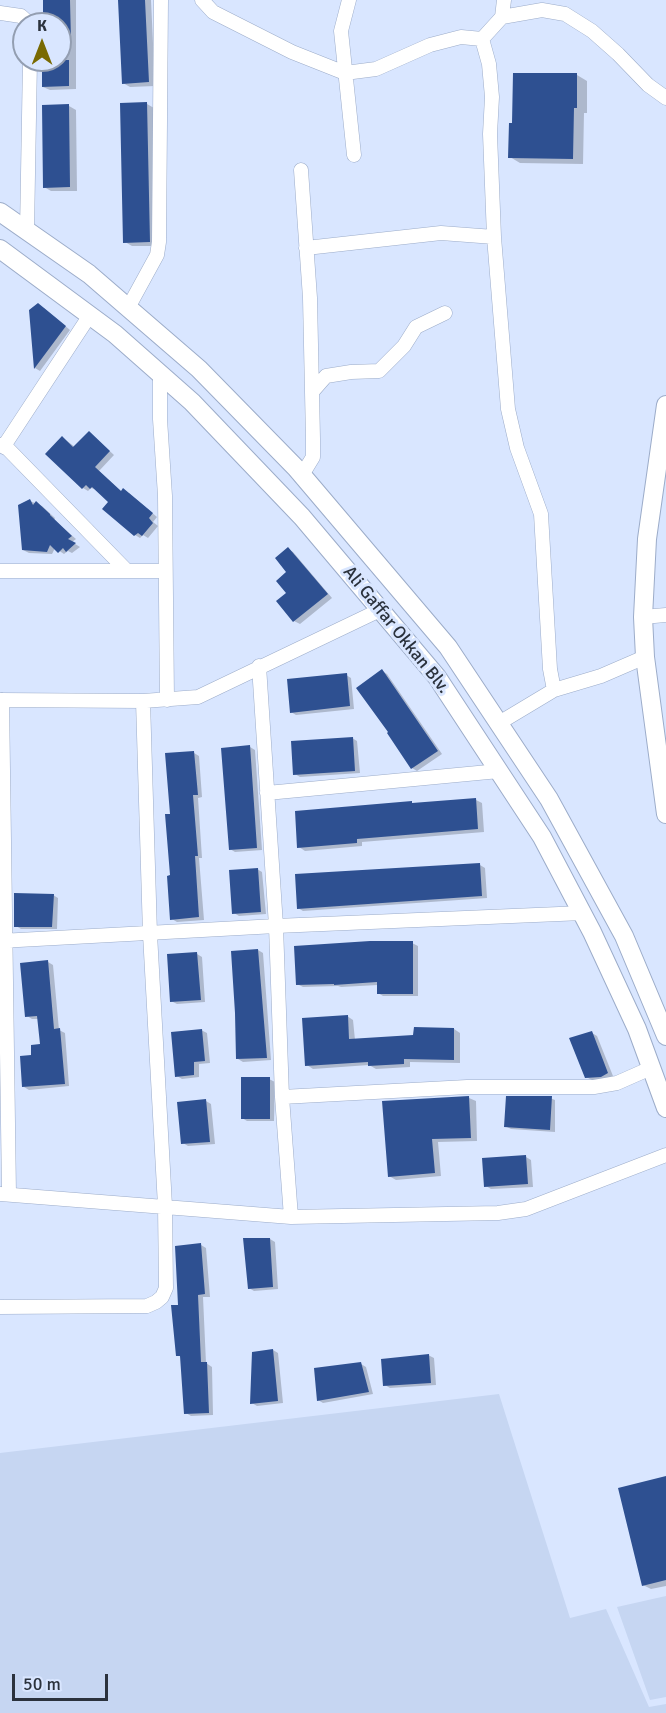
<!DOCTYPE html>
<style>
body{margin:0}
#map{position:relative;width:666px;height:1713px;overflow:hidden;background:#d9e6ff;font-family:Signika,sans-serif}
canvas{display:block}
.north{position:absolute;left:12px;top:12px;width:60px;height:60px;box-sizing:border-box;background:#d9e6ff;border:2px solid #939eb1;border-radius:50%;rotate:0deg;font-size:16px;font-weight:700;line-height:24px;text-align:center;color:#2b323d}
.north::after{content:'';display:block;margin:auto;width:21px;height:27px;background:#796a02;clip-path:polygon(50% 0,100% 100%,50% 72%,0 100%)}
.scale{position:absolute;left:12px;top:1674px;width:96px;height:27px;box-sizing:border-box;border:3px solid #2b323d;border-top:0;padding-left:8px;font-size:18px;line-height:21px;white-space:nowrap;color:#2b323d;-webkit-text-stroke:4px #d9e6ff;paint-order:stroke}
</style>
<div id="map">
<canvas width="666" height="1713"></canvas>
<div class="north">K</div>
<div class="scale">50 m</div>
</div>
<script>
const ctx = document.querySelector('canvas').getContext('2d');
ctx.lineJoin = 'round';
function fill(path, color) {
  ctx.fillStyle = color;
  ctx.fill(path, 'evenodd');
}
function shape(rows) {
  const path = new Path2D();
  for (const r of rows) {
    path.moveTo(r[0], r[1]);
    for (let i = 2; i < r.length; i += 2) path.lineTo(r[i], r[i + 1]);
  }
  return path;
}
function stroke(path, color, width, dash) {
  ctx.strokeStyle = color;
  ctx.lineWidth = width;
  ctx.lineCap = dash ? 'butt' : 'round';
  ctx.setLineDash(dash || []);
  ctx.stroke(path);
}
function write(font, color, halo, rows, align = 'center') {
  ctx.font = font + ' Signika,sans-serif';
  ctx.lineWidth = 6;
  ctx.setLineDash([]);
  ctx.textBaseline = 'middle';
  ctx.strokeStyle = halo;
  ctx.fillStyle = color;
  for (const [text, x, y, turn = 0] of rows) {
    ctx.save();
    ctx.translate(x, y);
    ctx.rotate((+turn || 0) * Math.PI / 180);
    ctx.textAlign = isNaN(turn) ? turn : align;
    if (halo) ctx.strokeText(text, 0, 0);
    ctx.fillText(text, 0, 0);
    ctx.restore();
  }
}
fill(shape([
 [499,1394,570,1618,606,1609,649,1707,666,1704,666,1713,0,1713,0,1453],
 [666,1596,666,1697,650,1700,617,1607]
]), '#c6d6f2');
fill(shape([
 [44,0,76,0,76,89,50,90,43,87,43,60,60,60,60,24,44,24],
 [119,0,151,0,155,86,130,87,123,83],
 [577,75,587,81,587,113,584,113,583,164,520,163,510,157],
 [147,104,154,108,157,246,132,246,125,242],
 [69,106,76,110,77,191,51,191,44,187,43,107],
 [44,308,70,330,40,371,35,368,31,310],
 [89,432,114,455,99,471,122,492,129,493,157,517,153,522,158,526,148,538,143,535,140,538,135,535,105,509,111,502,97,490,91,488,88,491,83,488,63,438,75,447],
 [30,501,42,506,55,518,54,520,76,539,72,542,80,547,72,553,68,551,64,554,55,548,52,554,29,553,23,550],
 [288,549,293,552,332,598,300,624,294,621,278,602,288,593],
 [382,671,387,674,442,754,417,771,412,768],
 [346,675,351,678,354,709,296,715,291,712],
 [352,738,357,741,360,773,300,777,295,774],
 [250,747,255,750,262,850,235,852,230,849],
 [194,753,199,756,202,797,198,798,202,858,199,858,204,920,177,922,172,919,172,815],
 [476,800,482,803,484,832,362,842,362,846,305,851,299,847],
 [480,865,485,868,487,898,303,911,298,908],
 [257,869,262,872,266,914,239,916,234,913],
 [53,895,58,898,57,929,21,929,16,926],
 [412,943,418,946,418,996,383,996,378,993,378,985,341,987,338,986,303,987,297,984],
 [258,950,263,953,271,1060,243,1062,238,1059],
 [197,954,202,957,205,1002,177,1004,171,1001],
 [48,962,53,965,59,1030,65,1033,69,1086,29,1090,24,1087,33,1056,41,1046,39,1019,32,1019,27,1016],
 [347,1016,353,1020,355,1040,415,1036,415,1029,454,1029,460,1033,460,1063,410,1062,410,1067,376,1069,369,1065,313,1069,307,1065],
 [201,1030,207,1033,210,1063,199,1064,199,1077,182,1079,177,1076],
 [592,1033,597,1036,613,1076,607,1079,592,1080,586,1077],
 [269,1079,275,1082,274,1121,247,1121,242,1118],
 [469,1098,476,1101,477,1141,438,1142,441,1176,396,1180,389,1176],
 [550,1098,555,1100,555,1132,511,1129,505,1126],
 [206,1101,211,1104,215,1144,188,1146,183,1143],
 [526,1157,531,1160,533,1187,491,1189,486,1186],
 [270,1239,275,1242,278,1289,254,1291,249,1288],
 [201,1245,206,1248,210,1297,203,1297,206,1363,212,1367,213,1415,191,1416,186,1413,181,1357,178,1355],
 [273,1350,278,1353,283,1403,257,1406,252,1403],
 [428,1355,434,1358,436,1385,390,1388,385,1385],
 [361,1364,366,1367,373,1394,323,1403,318,1400],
 [666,1478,666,1586,651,1589,643,1585]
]), '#0003');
fill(shape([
 [43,0,70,0,71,40,60,40,60,24,43,24],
 [118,0,145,0,149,82,122,84],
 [42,60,69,60,69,86,42,87],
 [513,73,577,73,577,108,574,108,573,159,508,158,509,123,512,123],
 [147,102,150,242,123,243,120,103],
 [69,104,70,187,43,188,42,105],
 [38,303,66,326,34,369,29,310],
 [89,431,110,451,95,467,121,491,123,488,153,513,149,518,153,523,142,536,138,533,134,536,102,509,108,502,92,487,90,489,86,485,82,489,45,454,62,436,73,447],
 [30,499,33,505,36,501,50,514,50,515,72,536,68,539,76,543,66,552,63,548,58,553,50,545,47,552,22,550,18,505],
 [288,547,328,594,293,622,276,601,286,593,276,581,286,572,275,558],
 [382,669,438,751,411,769,387,733,388,732,356,688],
 [347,673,350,706,290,713,287,679],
 [353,737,355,771,293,775,291,741],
 [250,745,257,848,229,850,221,748],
 [194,751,198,795,193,795,198,856,195,856,199,917,170,920,167,876,170,875,165,814,170,814,165,753],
 [476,798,478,829,357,839,357,843,297,848,295,811,412,801,412,803],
 [480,863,482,896,297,909,295,874],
 [258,868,261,912,232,914,229,870],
 [14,893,54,894,52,927,14,927],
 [370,941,413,941,413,994,377,994,377,982,334,985,334,984,296,985,294,946],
 [258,949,267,1058,236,1059,235,1013,231,951],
 [197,952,201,1000,170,1002,167,954],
 [48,960,54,1029,60,1028,65,1084,22,1087,20,1056,31,1055,31,1045,40,1044,37,1016,25,1017,20,963],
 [348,1015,349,1039,413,1035,414,1027,454,1028,454,1060,404,1059,404,1064,368,1066,368,1062,305,1066,302,1018],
 [202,1029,205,1061,194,1062,194,1075,175,1077,171,1032],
 [592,1031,608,1073,601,1077,585,1078,569,1038],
 [241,1077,270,1077,270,1119,241,1119],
 [469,1096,471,1138,432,1139,435,1173,388,1177,382,1101],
 [506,1096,552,1096,550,1130,504,1127],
 [206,1099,210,1142,181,1144,177,1102],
 [526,1155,528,1184,484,1187,482,1158],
 [243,1238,270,1238,273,1287,248,1289],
 [201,1243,205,1294,198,1295,201,1362,207,1362,209,1413,184,1414,180,1356,176,1356,171,1305,178,1305,175,1246],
 [273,1349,278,1401,250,1404,252,1352],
 [429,1354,431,1383,383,1386,381,1359],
 [361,1362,369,1392,317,1401,314,1368],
 [666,1476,666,1580,642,1586,618,1488]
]), '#2e5091');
const street = shape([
 [202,0,213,12,292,52,345,73,376,69,430,45,461,37,482,39],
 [349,0,341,31,354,155],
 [0,13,21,16,30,24],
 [502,17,504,0],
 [301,170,310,298,313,439,313,457,302,475],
 [27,231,30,60],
 [306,248,441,233,494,237],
 [128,308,157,255,159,242,161,0],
 [160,374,160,419,165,496,167,700],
 [312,392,326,376,351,372,379,371,404,346,416,327,445,313],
 [0,445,8,449,127,571],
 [4,446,90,315],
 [0,571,164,571],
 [643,617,666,615],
 [259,666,276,926,282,1097,291,1217],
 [554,690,550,669,541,514,517,448,508,409,494,237,490,134,492,97,489,64,482,39,502,17,542,10,565,14,592,31,618,54,648,85,666,98],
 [0,700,143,701,198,697,382,609],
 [2,700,9,1194],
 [499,723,554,690,601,676,645,657],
 [267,793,499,771],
 [0,941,276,926,583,913],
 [282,1097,467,1087,594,1087,617,1083,651,1068],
 [0,1194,291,1217,498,1213,526,1209,666,1155],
 [0,1307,147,1306,156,1302,162,1297,166,1288,165,1206,150,934,143,701]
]);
const secondary = shape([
 [0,212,89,274,199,369,296,468,448,647,549,799,624,936,666,1036],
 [0,249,115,334,192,402,302,517,437,677,542,837,592,932,637,1029,666,1108],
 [666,405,647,539,643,617,645,657,666,814]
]);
stroke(street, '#9cacc9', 15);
stroke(secondary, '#9cacc9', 20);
stroke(street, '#fff', 14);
stroke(secondary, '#fff', 18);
write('18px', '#2b323d', '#d9e6ff', [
 ["Ali Gaffar Okkan Blv.",396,630,51]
]);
</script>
